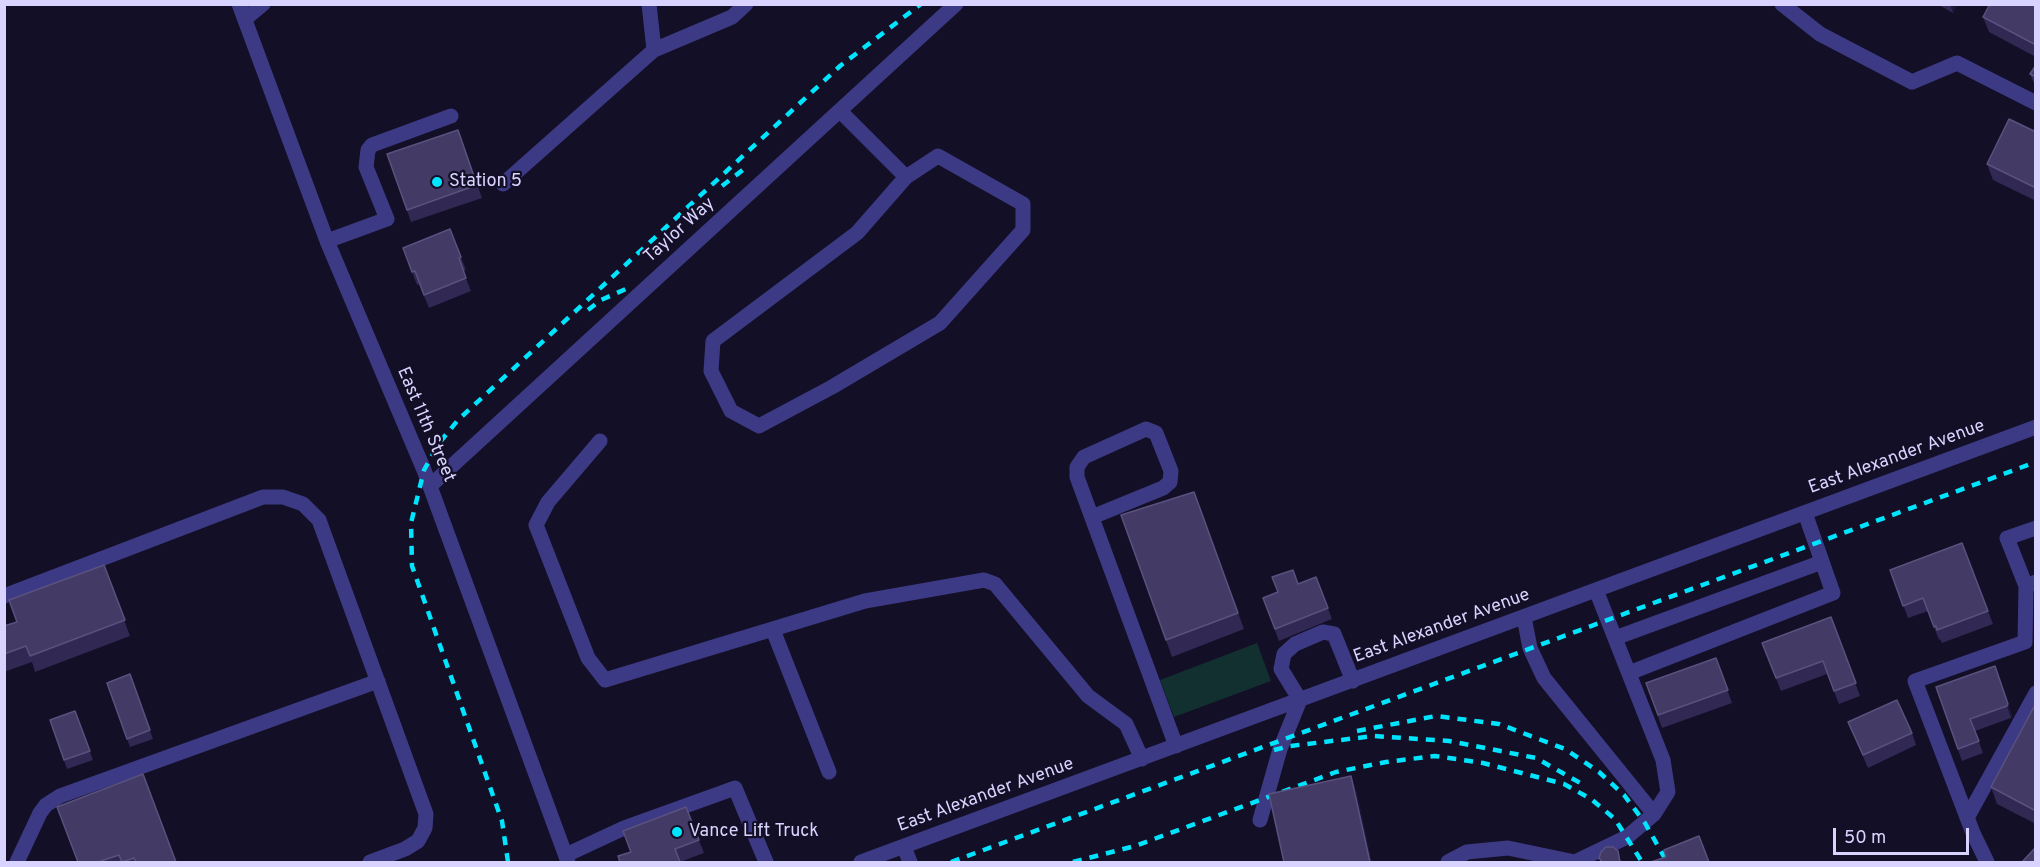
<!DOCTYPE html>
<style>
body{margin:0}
#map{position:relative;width:2040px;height:867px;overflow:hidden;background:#130f26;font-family:Overpass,sans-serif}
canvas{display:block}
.frame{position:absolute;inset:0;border:6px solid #d9d4ff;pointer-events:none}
.scale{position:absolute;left:1833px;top:828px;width:136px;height:27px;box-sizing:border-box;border:3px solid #d9d4ff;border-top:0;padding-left:8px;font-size:18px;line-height:21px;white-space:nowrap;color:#d9d4ff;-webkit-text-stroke:4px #130f26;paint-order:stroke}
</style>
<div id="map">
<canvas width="2040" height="867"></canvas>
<div class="frame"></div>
<div class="scale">50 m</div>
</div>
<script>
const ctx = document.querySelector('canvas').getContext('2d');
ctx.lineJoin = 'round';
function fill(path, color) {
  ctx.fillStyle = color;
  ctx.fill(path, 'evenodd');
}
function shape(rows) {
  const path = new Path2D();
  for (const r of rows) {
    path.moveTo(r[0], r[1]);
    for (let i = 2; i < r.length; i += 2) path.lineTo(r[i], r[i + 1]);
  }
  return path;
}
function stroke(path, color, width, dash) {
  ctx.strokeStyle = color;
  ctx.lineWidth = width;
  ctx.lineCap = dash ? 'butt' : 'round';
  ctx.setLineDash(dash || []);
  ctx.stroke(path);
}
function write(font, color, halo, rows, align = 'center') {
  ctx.font = font + ' Overpass,sans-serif';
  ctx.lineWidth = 4.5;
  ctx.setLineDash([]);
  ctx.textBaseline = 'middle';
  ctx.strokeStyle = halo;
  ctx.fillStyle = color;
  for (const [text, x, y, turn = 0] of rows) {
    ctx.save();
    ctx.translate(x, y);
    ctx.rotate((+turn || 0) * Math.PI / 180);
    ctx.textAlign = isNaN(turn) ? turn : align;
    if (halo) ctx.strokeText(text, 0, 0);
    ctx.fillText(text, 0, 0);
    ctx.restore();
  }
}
fill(shape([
 [1257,643,1271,681,1174,717,1160,680]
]), '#12302f');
stroke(shape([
 [239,4,327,241,424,470,568,862],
 [649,4,654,50],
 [1782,4,1820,34,1912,82,1957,63,2036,103],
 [245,19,263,4],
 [840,111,906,177,857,233,713,341,711,371,731,411,759,426,832,387,940,323,1023,230,1023,204,938,156,906,177],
 [503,184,654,50,732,17,746,4],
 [327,241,387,219,366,167,368,150,372,145,451,116],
 [600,441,548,502,536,525,588,658,605,680,865,601,984,580,995,584,1088,696,1126,724,1142,759],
 [430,486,956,4],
 [1092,517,1163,488,1170,482,1171,471,1156,433,1146,429,1084,457,1077,467,1077,477,1176,746],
 [2026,586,2007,538,2036,528],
 [4,596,263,497,283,497,303,504,319,520,426,814,425,828,418,841,405,849,370,862],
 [1524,617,1530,648,1544,678,1654,814],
 [773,630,829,772],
 [1615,638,1822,562],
 [1629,673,1833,593,1805,513],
 [1967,818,2036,693],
 [1260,820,1280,749,1300,700,1281,669,1284,654,1295,644,1323,632,1334,634,1353,681],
 [904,847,910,862],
 [566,855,624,828,735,788,766,862],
 [17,862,40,813,46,805,60,796,378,681],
 [861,862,2036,427],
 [1448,862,1467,852,1508,848,1575,862,1627,837,1654,814,1668,792,1663,760,1596,590],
 [1987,862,1973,833,1915,681,2025,642,2026,586,2036,582]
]), '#3d3a85', 15);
stroke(shape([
 [722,186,744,169],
 [588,310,601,300,628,288],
 [1357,731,1436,716,1499,724,1565,749,1599,772,1624,795,1645,823,1667,862],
 [1274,750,1290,746,1374,736,1449,741,1536,758,1582,784],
 [508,862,502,821,412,566,411,523,424,470,440,442,458,420,840,66,921,4],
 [951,862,2036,462],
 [1073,862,1135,846,1336,772,1386,762,1435,756,1483,763,1564,784,1591,799,1615,819,1642,862]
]), '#00e5ff', 4.5, [9, 8]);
fill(shape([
 [1937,4,1957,4,1953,13],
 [2036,5,2036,57,1989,32,1983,17],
 [2036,65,2036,88,2030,74],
 [458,130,482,198,411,222,387,154],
 [2036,132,2036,201,1993,180,1987,164],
 [450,229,466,270,463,271,471,291,429,308,419,284,417,285,403,248],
 [1194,492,1244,629,1172,657,1121,515],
 [1962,543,1993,624,1942,643,1940,639,1939,640,1928,611,1908,618,1890,570],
 [104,565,130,636,35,672,32,662,4,672,4,626,17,622],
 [1316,577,1332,619,1279,641,1263,598],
 [1831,617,1860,696,1839,704,1827,674,1781,691,1762,643],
 [1716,658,1732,703,1662,728,1646,683],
 [1995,666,2012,716,2011,718,1975,731,1983,753,1962,761,1936,687],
 [130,674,153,739,130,747,107,683],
 [2036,703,2036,824,1997,804,1991,787],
 [75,711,93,760,67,769,50,720],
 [1848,722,1912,733,1916,745,1868,768],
 [57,807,176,862,78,862],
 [686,807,704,853,680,862,630,852]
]), '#312854');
fill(shape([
 [1950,4,1957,4,1953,13],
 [1995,666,2012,716,2011,718,2007,706],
 [1351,776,1357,792,1372,862,1370,862]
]), '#1d163a');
const building = shape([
 [1990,4,2036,5,2036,45,1983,17,1990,4],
 [2036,65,2036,77,2030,74,2036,65],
 [2009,119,2036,132,2036,188,1987,164,2009,119],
 [458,130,477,185,407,210,387,154,458,130],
 [450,229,461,257,459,258,466,278,424,295,415,271,412,272,403,248,450,229],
 [1194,492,1238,613,1166,640,1121,515,1194,492],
 [1962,543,1988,611,1937,630,1936,626,1934,627,1923,598,1903,606,1890,570,1962,543],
 [104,565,125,620,30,656,26,646,4,654,4,626,17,622,9,600,104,565],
 [1293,570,1298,584,1316,577,1328,608,1275,629,1263,598,1278,592,1272,577,1293,570],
 [1831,617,1856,683,1834,691,1823,661,1776,678,1762,643,1831,617],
 [1716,658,1728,690,1658,715,1646,683,1716,658],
 [1995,666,2008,704,2007,706,1970,719,1979,741,1958,749,1936,687,1995,666],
 [130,674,150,730,127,739,107,683,130,674],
 [1897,700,1912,733,1863,755,1848,722,1897,700],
 [2036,703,2036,811,1991,787,2036,703],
 [75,711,90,751,64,760,50,720,75,711],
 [143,774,176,862,136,862,134,858,122,862,119,855,98,862,78,862,57,807,143,774],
 [1351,776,1370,862,1284,862,1269,794,1351,776],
 [686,807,699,840,675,849,680,862,620,862,618,856,631,852,623,831,686,807],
 [1699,836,1709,862,1651,862,1666,857,1664,850,1699,836],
 [1606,847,1613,847,1618,851,1620,862,1602,862,1599,858,1601,852,1606,847],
 [2036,847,2036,862,2022,862,2036,847]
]);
fill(building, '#433a66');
stroke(building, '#5a527e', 1.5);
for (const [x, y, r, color] of [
 [437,182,6,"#00e5ff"],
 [677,832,6,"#00e5ff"]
]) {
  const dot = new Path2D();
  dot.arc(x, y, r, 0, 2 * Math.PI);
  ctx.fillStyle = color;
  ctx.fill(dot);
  stroke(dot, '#130f26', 2);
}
write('18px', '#d9d4ff', '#130f26', [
 ["Station 5",449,182],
 ["Vance Lift Truck",689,832]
], 'left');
write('18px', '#d9d4ff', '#130f26', [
 ["Taylor Way",680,231,-42],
 ["East 11th Street",425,425,67],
 ["East Alexander Avenue",1897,458,-20],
 ["East Alexander Avenue",1442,627,-20],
 ["East Alexander Avenue",986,796,-20]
]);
</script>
